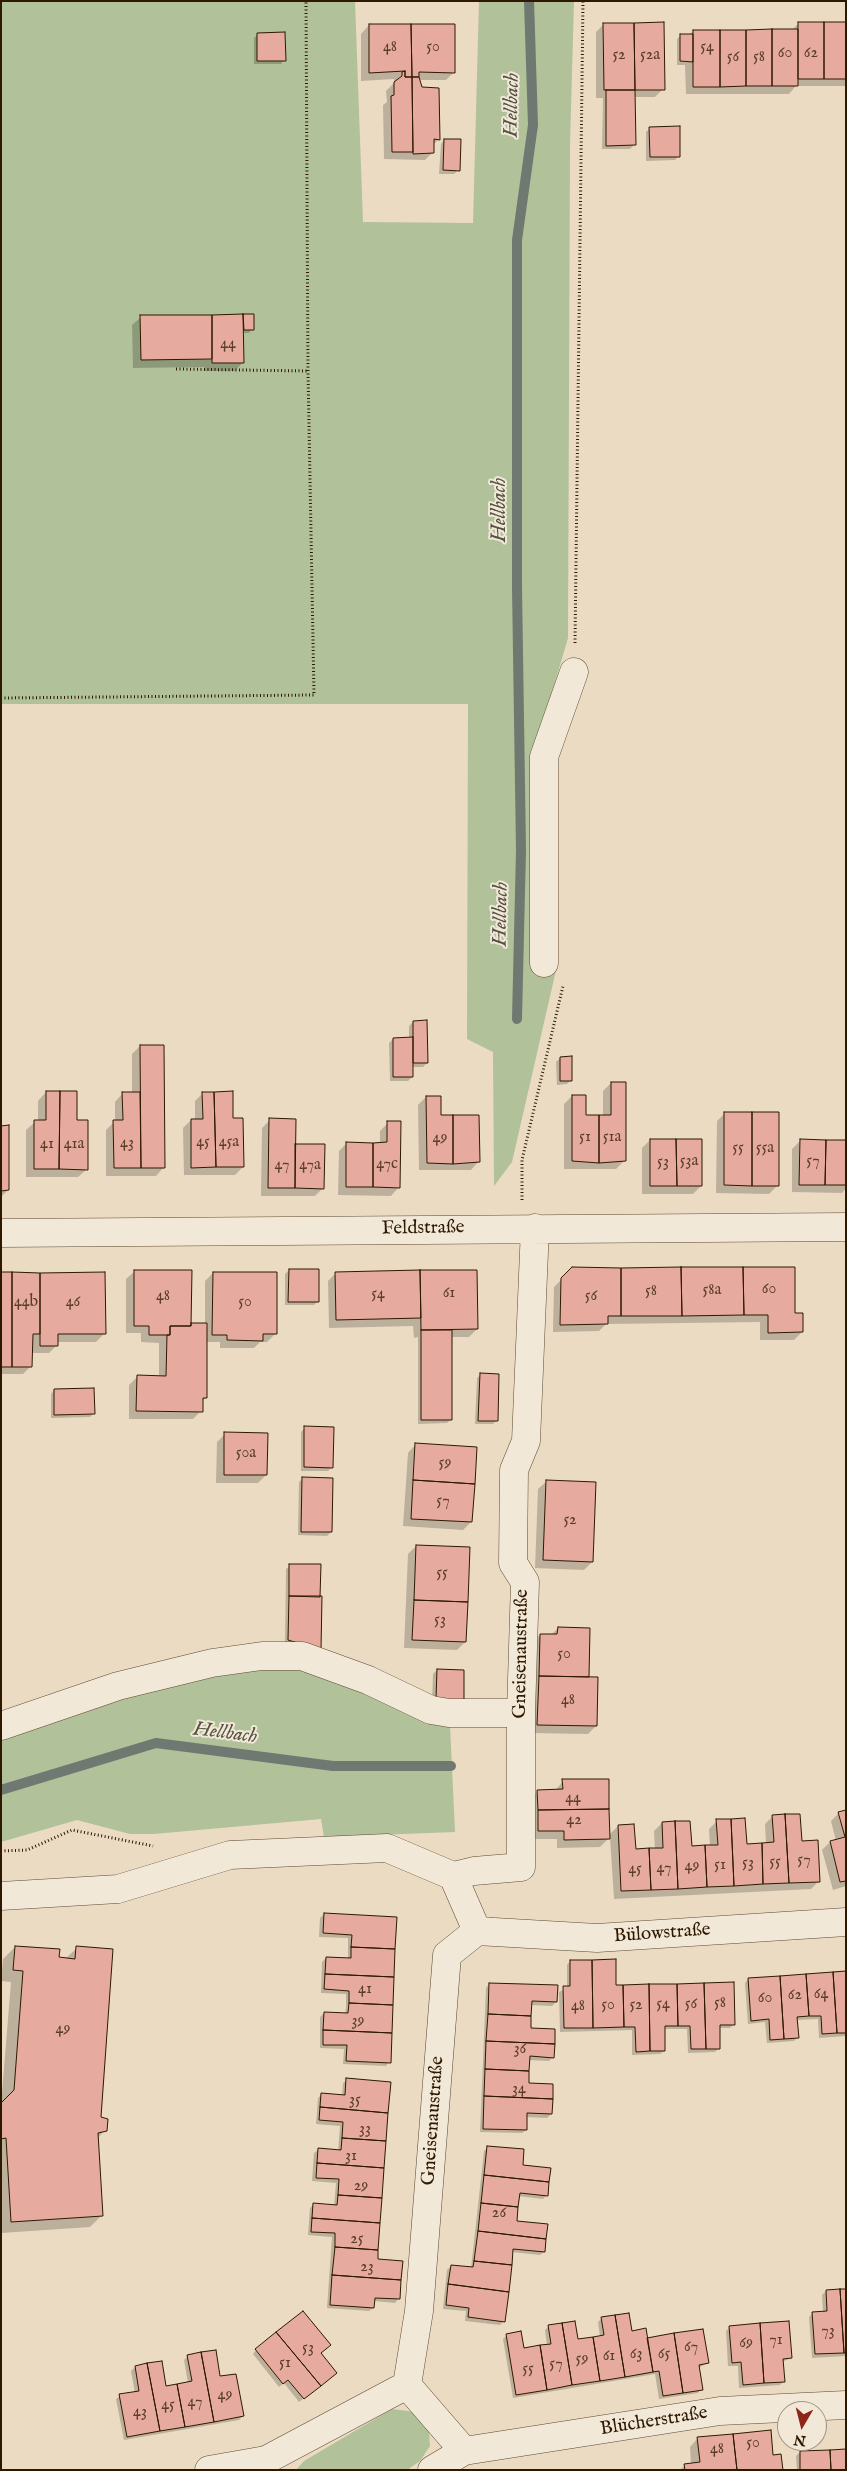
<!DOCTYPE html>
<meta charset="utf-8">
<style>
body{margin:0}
#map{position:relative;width:847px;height:2471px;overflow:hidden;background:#ebdbc3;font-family:"IM FELL English",serif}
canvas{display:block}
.frame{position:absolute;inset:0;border:2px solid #2d1900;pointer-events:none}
.north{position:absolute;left:777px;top:2401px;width:50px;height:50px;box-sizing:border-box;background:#f2e8d8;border:1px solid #a39582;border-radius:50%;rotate:188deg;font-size:14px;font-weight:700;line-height:20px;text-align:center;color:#2d1900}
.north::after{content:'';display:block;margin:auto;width:18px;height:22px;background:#8f2418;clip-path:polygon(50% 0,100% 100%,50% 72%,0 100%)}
</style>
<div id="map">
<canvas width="847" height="2471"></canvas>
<div class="frame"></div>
<div class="north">N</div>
</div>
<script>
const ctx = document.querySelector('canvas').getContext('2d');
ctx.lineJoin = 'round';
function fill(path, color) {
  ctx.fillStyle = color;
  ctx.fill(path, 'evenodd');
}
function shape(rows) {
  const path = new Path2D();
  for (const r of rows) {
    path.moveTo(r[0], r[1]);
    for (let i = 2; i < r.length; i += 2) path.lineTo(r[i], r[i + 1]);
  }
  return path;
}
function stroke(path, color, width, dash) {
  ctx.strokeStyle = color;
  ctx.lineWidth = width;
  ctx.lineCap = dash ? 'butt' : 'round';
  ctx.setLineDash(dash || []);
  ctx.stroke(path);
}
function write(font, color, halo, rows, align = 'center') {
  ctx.font = font + ' "IM FELL English",serif';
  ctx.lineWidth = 4;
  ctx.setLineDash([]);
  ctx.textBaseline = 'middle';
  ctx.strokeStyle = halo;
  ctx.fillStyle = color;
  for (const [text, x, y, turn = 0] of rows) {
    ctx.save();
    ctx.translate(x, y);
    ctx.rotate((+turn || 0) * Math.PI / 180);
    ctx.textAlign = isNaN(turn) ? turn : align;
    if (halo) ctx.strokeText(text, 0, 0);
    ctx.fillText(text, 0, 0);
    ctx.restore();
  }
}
fill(shape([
 [1,1,355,1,363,222,473,223,479,1,574,1,570,144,568,638,534,753,557,966,512,1162,494,1186,493,1052,467,1039,468,704,1,704],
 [300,1661,450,1725,455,1832,324,1837,321,1819,154,1834,130,1834,77,1820,1,1842,1,1733,117,1693],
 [392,2409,416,2412,429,2432,430,2446,420,2461,407,2470,296,2470,304,2461]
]), '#b1c199');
fill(shape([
 [799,23,846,23,846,86,796,86,789,94,686,94,685,65,677,65,677,39,681,35,689,35,693,31,791,31],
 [604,24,663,89,655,97,634,97,634,145,630,149,602,149,603,98,596,98,596,32],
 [369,25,454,72,446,80,419,80,439,139,433,145,433,152,425,160,384,159,383,105,387,102,386,91,394,83,394,79,361,81,361,34],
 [257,35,284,60,281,64,254,64,254,38],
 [650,128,679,156,675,160,646,161,646,132],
 [444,140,458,170,454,174,439,174,441,144],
 [252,315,252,329,249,333,242,333,243,362,235,371,205,371,204,367,133,368,132,325,141,317],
 [413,1022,427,1063,423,1067,412,1067,412,1077,408,1081,390,1081,389,1043,393,1039,409,1039,409,1026],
 [140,1046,164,1167,156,1176,106,1176,106,1130,115,1121,115,1102,123,1093,132,1093,132,1054],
 [560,1058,571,1080,567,1084,557,1085,556,1062],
 [611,1083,624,1161,616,1169,564,1169,564,1104,572,1096,585,1116,603,1116,603,1091],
 [46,1092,75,1122,87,1169,78,1177,26,1177,26,1130,35,1122,38,1122,38,1101],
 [203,1093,232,1119,243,1167,235,1175,184,1175,183,1128,191,1120,195,1120,195,1101],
 [426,1097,440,1117,479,1161,471,1170,419,1170,418,1105],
 [725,1113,777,1186,769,1194,716,1193,717,1121],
 [270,1120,294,1145,323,1188,315,1196,261,1196,262,1128],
 [388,1123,399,1187,391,1196,338,1195,339,1151,347,1143,380,1144,380,1131],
 [1,1127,8,1190,1,1197],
 [650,1140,701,1186,693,1194,642,1194,642,1148],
 [800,1141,846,1141,846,1188,842,1193,792,1192,792,1149],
 [572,1269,794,1315,802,1332,794,1340,760,1340,760,1322,606,1324,599,1331,553,1332,554,1287],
 [289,1270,318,1301,314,1305,285,1305,285,1274],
 [135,1271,190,1324,205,1324,205,1281,213,1273,276,1333,267,1342,260,1342,254,1348,220,1348,220,1342,206,1342,206,1397,202,1402,201,1411,193,1419,129,1419,129,1385,137,1377,159,1377,159,1343,141,1342,141,1333,126,1333,126,1279],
 [336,1273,477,1329,469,1337,450,1337,450,1420,447,1423,418,1424,418,1337,414,1338,413,1326,329,1328,328,1281],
 [1,1274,104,1334,96,1342,57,1342,57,1345,49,1353,31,1353,31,1366,23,1374,1,1374],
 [480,1375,496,1421,493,1424,475,1424,477,1378],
 [54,1390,94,1413,90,1417,51,1418,51,1394],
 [305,1428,332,1467,328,1471,301,1471,301,1432],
 [225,1434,266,1475,258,1483,216,1483,217,1442],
 [416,1444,471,1522,463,1530,403,1526,408,1453],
 [303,1478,331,1532,327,1536,298,1535,299,1482],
 [547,1481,592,1562,584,1570,535,1568,538,1489],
 [416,1546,465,1642,457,1650,404,1648,408,1554],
 [290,1566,320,1649,285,1643,286,1569],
 [558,1628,588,1678,596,1726,588,1734,530,1733,532,1643,540,1635,551,1635],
 [437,1670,463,1671,432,1702,433,1674],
 [563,1781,608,1836,618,1826,635,1851,655,1849,654,1831,662,1823,690,1848,710,1847,709,1829,717,1821,745,1845,766,1844,765,1824,773,1816,801,1842,819,1881,811,1889,614,1899,610,1837,600,1847,557,1848,557,1839,530,1839,530,1799,538,1791,555,1791],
 [846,1811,846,1886,833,1890,822,1850,830,1842,836,1841,831,1821,839,1813],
 [324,1914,396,1918,389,2062,386,2066,343,2064,344,2049,320,2048,320,2017,324,2013,345,2014,346,2008,346,1994,321,1993,322,1962,326,1958,348,1959,348,1938,319,1937,320,1918],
 [15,1947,65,1959,77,1948,99,2118,105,2130,97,2139,102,2215,90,2227,1,2233,1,2105,11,1982,1,1981,3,1959],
 [570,1961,615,1986,734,2024,730,2028,719,2028,719,2048,715,2052,688,2053,687,2029,663,2029,664,2051,660,2054,632,2055,632,2030,560,2032,559,1992,567,1988,567,1965],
 [846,1972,846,2036,819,2038,818,2019,796,2020,798,2037,794,2041,767,2043,765,2022,748,2024,745,1983,748,1979],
 [489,1984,556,2002,552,2006,531,2005,529,2030,553,2057,549,2061,528,2060,527,2085,551,2114,547,2118,526,2117,526,2130,522,2133,480,2132,486,1988],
 [347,2080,376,2260,398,2299,395,2303,374,2301,373,2308,369,2311,327,2308,332,2237,308,2235,310,2208,314,2204,334,2206,336,2183,312,2181,314,2153,318,2150,338,2151,340,2126,316,2124,318,2098,322,2094,342,2096,343,2083],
 [488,2147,521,2166,547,2195,543,2199,518,2196,515,2222,544,2252,540,2255,512,2252,504,2321,500,2325,465,2321,466,2311,443,2309,447,2270,451,2266,471,2268,484,2151],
 [846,2290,846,2356,812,2358,809,2317,813,2313,823,2312,822,2295,826,2291],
 [602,2318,646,2339,708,2363,698,2368,701,2389,698,2393,659,2399,655,2374,513,2398,503,2339,507,2335,523,2350,547,2346,545,2330,548,2327,577,2341,600,2337,598,2322],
 [730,2327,791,2358,782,2362,783,2382,780,2385,739,2388,738,2366,728,2366,726,2331],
 [256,2350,319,2353,332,2376,299,2402,284,2383,279,2387,253,2354],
 [188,2356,219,2378,243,2416,239,2420,124,2440,116,2399,120,2396,135,2393,131,2371,135,2367,165,2387,188,2383,184,2360],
 [698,2438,772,2456,781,2470,680,2470,685,2465,691,2464,690,2447],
 [800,2452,846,2470,797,2470,796,2456]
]), '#0003');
stroke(shape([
 [517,1019,521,850,517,587,517,240,533,125,529,1],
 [1,1790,156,1743,333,1766,451,1766]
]), '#707872', 10);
const building = shape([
 [664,22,665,90,635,90,634,23,664,22],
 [798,22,824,22,824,79,798,79,798,22],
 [824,22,846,22,846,79,824,79,824,22],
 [603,23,634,23,635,90,604,90,603,23],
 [369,24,411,24,412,77,405,77,405,71,369,73,369,24],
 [411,24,455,24,455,73,419,72,419,77,412,77,411,24],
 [772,29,772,86,746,86,746,30,772,29],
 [772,29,798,29,798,86,772,86,772,29],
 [693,30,720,30,720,87,693,87,693,30],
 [720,30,746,30,746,86,720,87,720,30],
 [285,32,286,61,257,61,257,33,285,32],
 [680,34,693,34,693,62,680,61,680,34],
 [405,71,405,77,412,77,413,152,392,152,391,96,394,95,394,82,402,76,402,72,405,71],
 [412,77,419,77,422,87,439,88,440,140,434,139,434,153,413,154,412,77],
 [606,90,635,90,636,145,606,146,606,90],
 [680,126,680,157,650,157,649,127,680,126],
 [444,139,461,139,460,171,443,170,444,139],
 [243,314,254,314,254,330,244,330,243,314],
 [243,314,244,363,212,363,212,315,243,314],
 [140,315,212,315,212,359,141,360,140,315],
 [427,1020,428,1063,413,1063,413,1021,427,1020],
 [413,1037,413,1077,393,1077,393,1038,413,1037],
 [140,1045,164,1045,165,1168,141,1168,140,1045],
 [572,1056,572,1081,560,1081,560,1057,572,1056],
 [611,1082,626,1082,626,1161,599,1163,599,1115,611,1115,611,1082],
 [46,1091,60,1091,59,1169,34,1169,34,1120,46,1120,46,1091],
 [60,1091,77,1091,77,1120,88,1120,88,1170,59,1169,60,1091],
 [233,1091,233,1118,243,1118,244,1167,216,1167,214,1092,233,1091],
 [122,1092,140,1092,141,1168,114,1168,113,1120,123,1120,122,1092],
 [202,1092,214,1092,216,1167,191,1168,191,1119,203,1119,202,1092],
 [572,1095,586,1095,586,1115,599,1115,599,1163,572,1161,572,1095],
 [426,1096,441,1096,441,1115,453,1115,453,1164,427,1163,426,1096],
 [724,1112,752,1112,752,1186,724,1185,724,1112],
 [752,1112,779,1112,779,1186,752,1186,752,1112],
 [453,1115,479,1115,480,1162,453,1164,453,1115],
 [269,1118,296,1119,295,1188,268,1188,269,1118],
 [387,1121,401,1121,400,1188,373,1187,373,1143,387,1142,387,1121],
 [9,1125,9,1190,1,1191,1,1126,9,1125],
 [650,1139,676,1139,677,1186,650,1186,650,1139],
 [676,1139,702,1139,702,1186,677,1186,676,1139],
 [800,1139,826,1140,825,1185,799,1185,800,1139],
 [826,1140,846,1140,846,1185,825,1185,826,1140],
 [346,1142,373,1143,373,1187,346,1187,346,1142],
 [295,1144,325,1144,324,1189,295,1188,295,1144],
 [572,1267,621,1268,621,1316,608,1316,608,1324,560,1325,561,1278,572,1267],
 [681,1267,682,1316,621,1316,621,1268,681,1267],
 [681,1267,743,1267,744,1315,682,1316,681,1267],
 [743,1267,795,1267,795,1313,803,1313,803,1332,768,1333,768,1315,744,1315,743,1267],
 [289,1269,319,1269,319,1302,288,1302,289,1269],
 [134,1270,192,1270,191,1326,170,1326,170,1335,149,1335,149,1326,134,1326,134,1270],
 [420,1270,477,1270,478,1329,421,1330,420,1270],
 [420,1270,421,1318,336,1320,335,1272,420,1270],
 [1,1272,12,1272,12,1367,1,1367,1,1272],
 [12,1272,40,1273,40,1334,33,1334,32,1367,12,1367,12,1272],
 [105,1272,106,1334,58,1334,58,1346,40,1346,40,1273,105,1272],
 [213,1272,277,1272,277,1334,263,1334,263,1341,227,1340,227,1335,212,1335,213,1272],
 [191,1323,207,1323,207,1398,203,1398,203,1412,136,1411,137,1375,166,1376,167,1335,170,1335,170,1326,191,1326,191,1323],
 [421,1330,452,1330,452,1420,421,1420,421,1330],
 [480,1373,499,1374,498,1421,478,1421,480,1373],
 [94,1388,95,1414,54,1415,54,1389,94,1388],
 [304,1426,334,1427,333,1468,304,1467,304,1426],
 [224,1432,268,1433,267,1475,224,1475,224,1432],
 [415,1443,477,1447,475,1484,413,1480,415,1443],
 [302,1477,333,1478,332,1532,301,1532,302,1477],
 [413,1480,475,1484,472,1522,411,1519,413,1480],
 [546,1480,596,1482,593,1562,543,1560,546,1480],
 [416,1545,470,1547,468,1602,414,1600,416,1545],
 [289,1564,321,1564,320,1597,289,1596,289,1564],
 [289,1596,322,1596,321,1650,288,1640,289,1596],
 [414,1600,468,1602,466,1642,412,1640,414,1600],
 [558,1627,590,1628,589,1677,539,1676,540,1634,557,1634,558,1627],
 [437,1669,464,1670,464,1700,436,1699,437,1669],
 [539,1676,598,1677,597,1726,537,1725,539,1676],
 [562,1779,609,1779,609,1809,538,1810,537,1790,563,1789,562,1779],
 [609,1809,610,1839,564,1840,564,1831,538,1831,538,1810,609,1809],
 [846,1810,846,1881,840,1882,830,1841,845,1837,838,1812,846,1810],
 [785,1814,789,1883,763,1884,762,1843,774,1842,772,1815,785,1814],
 [785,1814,800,1814,802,1841,818,1840,820,1882,789,1883,785,1814],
 [745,1818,747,1844,762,1843,763,1884,734,1886,731,1819,745,1818],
 [716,1819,731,1819,734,1886,707,1887,705,1845,718,1845,716,1819],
 [675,1821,678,1889,651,1890,649,1848,663,1848,662,1822,675,1821],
 [675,1821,690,1821,692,1846,705,1845,707,1887,678,1889,675,1821],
 [634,1824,636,1849,649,1848,651,1890,621,1891,618,1825,634,1824],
 [324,1913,397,1917,395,1949,351,1947,352,1935,323,1933,324,1913],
 [15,1946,60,1949,59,1957,75,1959,76,1946,113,1949,101,2117,108,2119,107,2131,98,2133,103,2216,11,2222,6,2138,1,2139,1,2103,14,2090,23,1971,13,1970,15,1946],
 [351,1947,395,1949,394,1977,325,1974,326,1957,351,1958,351,1947],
 [616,1959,616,1985,623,1985,624,2027,593,2028,592,1960,616,1959],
 [570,1960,592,1960,593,2028,564,2028,563,1986,570,1986,570,1960],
 [846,1971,846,2033,837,2033,833,1972,846,1971],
 [833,1972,837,2033,822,2034,821,2016,809,2016,806,1974,833,1972],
 [325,1974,394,1977,393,2005,349,2003,349,1991,324,1989,325,1974],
 [806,1974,809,2016,797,2017,799,2038,784,2039,780,1976,806,1974],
 [780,1976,784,2039,770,2040,769,2019,751,2021,748,1978,780,1976],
 [734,1982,735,2025,720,2025,720,2049,706,2049,704,1983,734,1982],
 [489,1983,558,1985,557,2002,532,2001,531,2016,488,2014,489,1983],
 [704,1983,706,2049,691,2049,690,2026,678,2026,677,1984,704,1983],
 [649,1984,650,2051,636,2052,635,2027,624,2027,623,1985,649,1984],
 [649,1984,677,1984,678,2026,665,2026,665,2051,650,2051,649,1984],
 [349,2003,393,2005,392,2033,323,2030,324,2012,348,2013,349,2003],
 [488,2014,531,2016,531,2028,555,2029,555,2044,486,2041,488,2014],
 [323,2030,392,2033,391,2063,346,2061,347,2045,323,2045,323,2030],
 [486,2041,555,2044,554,2058,530,2056,529,2071,485,2069,486,2041],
 [485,2069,529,2071,529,2083,553,2084,553,2099,484,2096,485,2069],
 [346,2078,391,2082,388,2113,320,2107,321,2093,345,2095,346,2078],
 [484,2096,553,2099,552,2114,527,2113,527,2130,483,2129,484,2096],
 [320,2107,388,2113,386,2141,342,2138,343,2122,319,2120,320,2107],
 [342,2138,386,2141,384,2168,317,2163,318,2148,341,2150,342,2138],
 [487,2146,524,2149,523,2165,551,2168,549,2182,484,2175,487,2146],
 [317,2163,384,2168,382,2198,338,2195,339,2179,316,2178,317,2163],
 [484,2175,549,2182,548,2196,520,2193,518,2207,481,2203,484,2175],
 [338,2195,382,2198,380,2223,312,2218,313,2203,337,2205,338,2195],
 [481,2203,518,2207,517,2221,548,2224,546,2239,478,2231,481,2203],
 [312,2218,380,2223,378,2250,335,2247,335,2233,311,2232,312,2218],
 [478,2231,546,2239,545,2252,513,2249,512,2265,474,2261,478,2231],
 [335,2247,378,2250,378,2259,403,2261,401,2280,332,2275,335,2247],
 [474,2261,512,2265,509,2292,448,2284,451,2265,473,2267,474,2261],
 [332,2275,401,2280,400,2299,375,2298,374,2308,330,2305,332,2275],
 [448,2284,509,2292,505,2322,468,2317,469,2308,446,2305,448,2284],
 [840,2289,844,2353,815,2354,812,2312,827,2311,826,2290,840,2289],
 [840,2289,846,2289,846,2353,844,2353,840,2289],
 [303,2311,331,2345,321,2353,337,2373,321,2386,276,2332,303,2311],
 [629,2313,632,2331,646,2328,653,2372,625,2377,615,2315,629,2313],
 [615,2315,625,2377,600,2381,593,2337,604,2335,601,2317,615,2315],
 [575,2321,578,2339,593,2337,600,2381,572,2385,562,2323,575,2321],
 [789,2321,792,2358,783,2359,785,2382,764,2383,760,2323,789,2321],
 [562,2323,572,2385,547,2390,540,2345,551,2344,548,2325,562,2323],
 [760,2323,764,2383,743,2385,741,2362,732,2363,729,2326,760,2323],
 [703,2329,709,2363,699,2365,703,2390,683,2393,674,2333,703,2329],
 [521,2331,524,2348,540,2345,547,2390,516,2395,506,2334,521,2331],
 [276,2332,321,2386,304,2399,288,2380,283,2384,255,2349,276,2332],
 [674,2333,683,2393,663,2396,659,2371,653,2372,647,2338,674,2333],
 [216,2350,220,2376,236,2374,244,2416,214,2422,201,2352,216,2350],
 [201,2352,214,2422,185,2427,177,2384,192,2381,187,2355,201,2352],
 [162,2361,166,2386,177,2384,185,2427,160,2431,147,2363,162,2361],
 [147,2363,160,2431,127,2437,119,2394,139,2391,135,2366,147,2363],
 [771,2430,773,2455,781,2454,783,2470,737,2470,733,2434,771,2430],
 [733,2434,737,2470,685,2470,684,2464,700,2462,697,2437,733,2434],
 [846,2449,846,2470,831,2470,830,2450,846,2449],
 [830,2450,831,2470,800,2470,800,2451,830,2450]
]);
fill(building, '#e6ab9e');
stroke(building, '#2d1900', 1);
const minor = shape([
 [544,963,544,757,574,672],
 [1,1233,846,1227],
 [1,1726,118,1686,212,1663,262,1656,302,1656,368,1680,431,1710,449,1713,521,1713],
 [1,1896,118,1889,230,1855,387,1848,453,1876],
 [477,1931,453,1876,474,1871,521,1867,521,1713,525,1582,513,1563,514,1470,526,1441,535,1228],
 [477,1931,597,1938,846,1922],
 [407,2385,419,2311,447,1955,477,1931],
 [407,2385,464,2451],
 [209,2470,266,2460,407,2385],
 [432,2470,464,2451,720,2411,846,2405]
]);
stroke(minor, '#5c4a31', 29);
stroke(shape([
 [176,369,308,371],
 [575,643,583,1],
 [1,698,314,695,308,371,306,1],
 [522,1200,522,1160,563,986],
 [1,1851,27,1850,72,1830,153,1846]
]), '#2d1900', 3, [1, 2.5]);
stroke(minor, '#f2e8d8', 28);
write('16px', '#5b3e28', null, [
 ["48",390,48],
 ["50",433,48],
 ["54",707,48],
 ["60",785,54],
 ["62",811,54],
 ["52",619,56],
 ["52a",650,56],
 ["56",733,58],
 ["58",759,58],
 ["44",228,345],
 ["51",585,1138],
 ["51a",612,1138],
 ["49",440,1139],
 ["45",203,1143],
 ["45a",229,1143],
 ["43",127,1144],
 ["41",47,1145],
 ["41a",74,1145],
 ["55",738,1149],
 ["55a",765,1149],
 ["53a",689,1162],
 ["57",813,1162],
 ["53",663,1163],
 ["47c",387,1165],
 ["47",282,1166],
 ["47a",310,1166],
 ["60",769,1290],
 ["58a",712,1291],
 ["58",651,1292],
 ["61",449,1294],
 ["54",378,1295],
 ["48",163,1297],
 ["56",591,1297],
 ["44b",26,1303],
 ["46",73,1303],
 ["50",245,1303],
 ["50a",246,1454],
 ["59",445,1464],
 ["57",443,1502],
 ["52",570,1521],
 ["55",442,1574],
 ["53",440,1621],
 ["50",564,1655],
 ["48",568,1701],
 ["44",573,1799],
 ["42",574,1821],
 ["57",804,1861],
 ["55",775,1863],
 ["53",748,1864],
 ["51",720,1866],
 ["49",692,1867],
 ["47",664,1869],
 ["45",635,1870],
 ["41",365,1990],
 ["64",821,1995],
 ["62",795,1996],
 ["60",765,1999],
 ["58",720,2004],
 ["54",663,2005],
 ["56",691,2005],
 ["50",608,2006],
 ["52",636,2006],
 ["48",578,2007],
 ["39",358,2022],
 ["49",63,2030],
 ["36",520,2050],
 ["34",519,2090],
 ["35",355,2101],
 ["33",365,2130],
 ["31",351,2157],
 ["29",361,2187],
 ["26",499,2214],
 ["25",357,2240],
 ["23",367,2268],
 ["73",828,2332],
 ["71",776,2341],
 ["69",746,2344],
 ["67",691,2348],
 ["53",308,2349],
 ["63",636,2355],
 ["65",664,2355],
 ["61",609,2357],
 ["59",582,2360],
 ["51",285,2364],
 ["57",556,2365],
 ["55",528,2370],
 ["49",225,2396],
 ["47",195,2403],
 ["45",168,2406],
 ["43",140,2413],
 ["50",753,2444],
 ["48",717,2450]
]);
write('19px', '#2d1900', '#f2e8d8', [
 ["Feldstraße",423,1229,-1],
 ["Gneisenaustraße",522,1654,-89],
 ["Bülowstraße",662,1934,-4],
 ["Gneisenaustraße",434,2121,-86],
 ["Blücherstraße",654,2422,-9]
]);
write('italic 20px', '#545142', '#f2e8d8', [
 ["Hellbach",513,105,-89],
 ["Hellbach",501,510,-90],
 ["Hellbach",502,914,-89],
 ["Hellbach",225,1734,7]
]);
</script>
